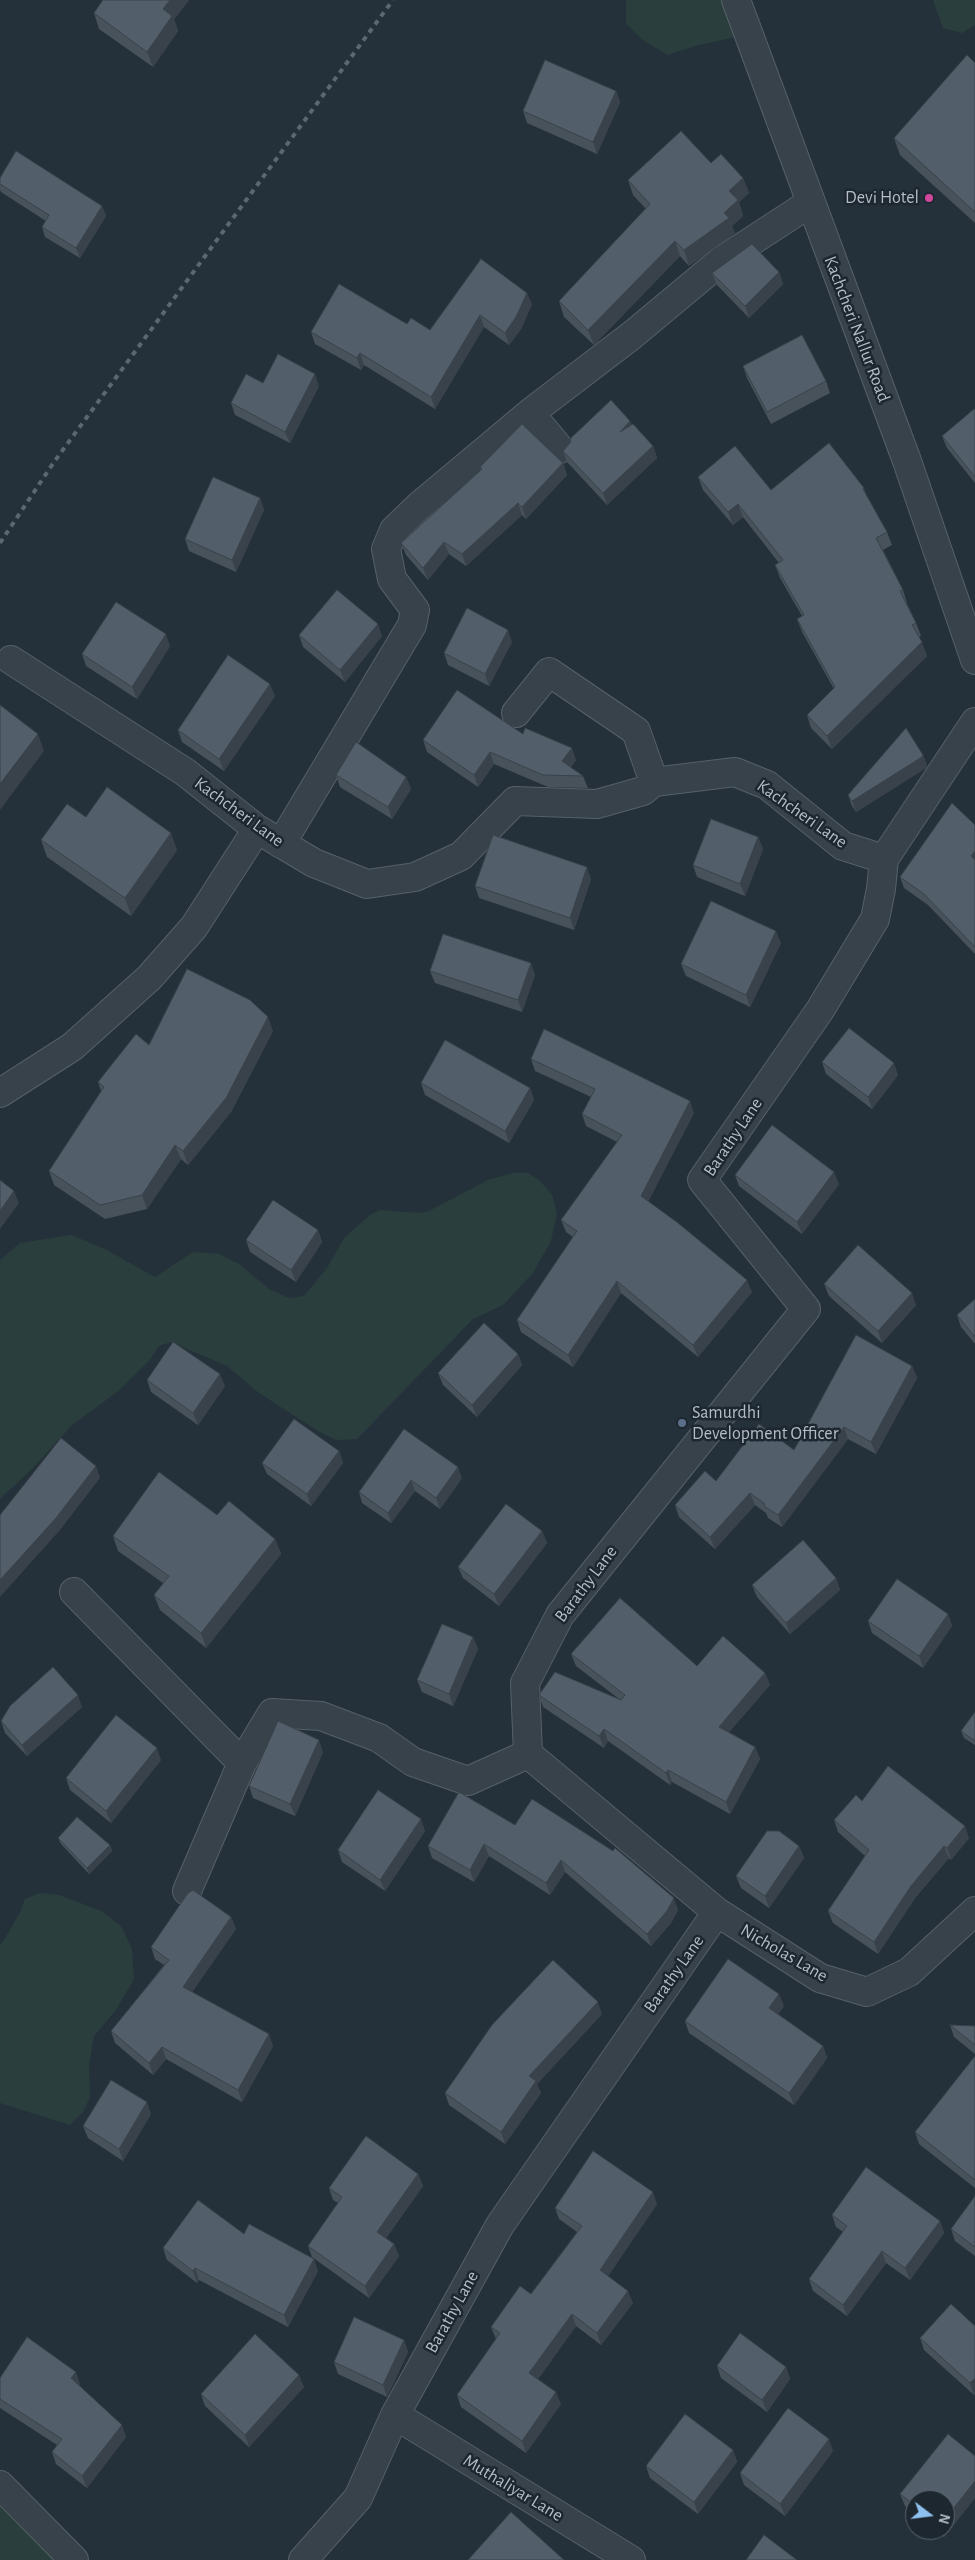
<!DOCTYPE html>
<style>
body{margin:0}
#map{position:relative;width:975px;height:2560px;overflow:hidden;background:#25313a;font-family:"Alegreya Sans",sans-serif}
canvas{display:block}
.north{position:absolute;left:905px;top:2490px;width:50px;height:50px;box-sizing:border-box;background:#1d2730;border:1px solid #59636c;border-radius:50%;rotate:105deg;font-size:14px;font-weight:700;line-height:20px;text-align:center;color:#b4bdc6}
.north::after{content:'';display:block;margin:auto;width:18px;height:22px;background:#8fc1f0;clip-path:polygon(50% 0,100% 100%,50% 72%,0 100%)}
</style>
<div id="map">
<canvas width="975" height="2560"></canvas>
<div class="north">N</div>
</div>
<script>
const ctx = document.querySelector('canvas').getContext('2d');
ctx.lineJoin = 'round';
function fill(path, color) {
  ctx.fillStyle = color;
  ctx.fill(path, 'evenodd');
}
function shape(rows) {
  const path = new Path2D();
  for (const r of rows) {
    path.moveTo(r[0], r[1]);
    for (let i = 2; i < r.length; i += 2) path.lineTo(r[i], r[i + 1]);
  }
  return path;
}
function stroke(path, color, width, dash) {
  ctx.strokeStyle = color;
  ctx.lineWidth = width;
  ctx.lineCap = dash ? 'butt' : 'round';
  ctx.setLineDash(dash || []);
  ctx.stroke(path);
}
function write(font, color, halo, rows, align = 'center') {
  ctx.font = font + ' "Alegreya Sans",sans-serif';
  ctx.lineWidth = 5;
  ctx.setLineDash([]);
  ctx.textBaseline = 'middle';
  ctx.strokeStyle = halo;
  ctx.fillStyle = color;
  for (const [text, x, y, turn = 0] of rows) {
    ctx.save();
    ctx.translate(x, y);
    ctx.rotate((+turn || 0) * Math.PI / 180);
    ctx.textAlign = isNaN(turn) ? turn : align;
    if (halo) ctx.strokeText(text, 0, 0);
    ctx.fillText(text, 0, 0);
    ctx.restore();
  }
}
fill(shape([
 [626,0,736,0,735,37,695,46,668,55,644,41,626,23],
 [933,0,975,0,975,25,962,33,943,28],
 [513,1173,528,1173,540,1181,552,1195,557,1213,551,1241,533,1273,503,1305,473,1319,357,1439,336,1440,318,1431,259,1393,227,1366,171,1342,159,1346,149,1361,117,1392,72,1425,34,1467,0,1499,0,1260,20,1243,71,1235,105,1249,155,1277,193,1252,219,1254,239,1264,269,1289,289,1298,304,1296,327,1268,344,1238,370,1215,380,1210,421,1213,429,1211,488,1180],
 [39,1893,59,1895,101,1911,121,1926,132,1949,134,1979,116,2010,94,2036,89,2065,90,2097,83,2112,70,2125,0,2103,0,1944,3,1942,20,1912,25,1899],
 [0,2485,74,2560,0,2560]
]), '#2a3f3d');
const minor = shape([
 [530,413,560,449],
 [11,660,185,772,257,829,314,863,367,884,415,877,461,856,515,801,597,804,643,791,654,782,735,772,767,785,843,846,884,859],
 [516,713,549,672,636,731,654,782],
 [281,844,412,625,415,610,392,579,386,549,394,530,419,506,530,413,631,336,721,261,810,203],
 [0,1093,72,1047,149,978,194,927,257,829],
 [74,1592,242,1763],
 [187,1891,242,1763,272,1713,321,1716,379,1738,413,1762,468,1781,528,1754],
 [717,1912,820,1978,867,1992,909,1972,975,1911],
 [395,2415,631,2560],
 [0,2485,74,2560],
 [303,2560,358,2498,395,2415,500,2225,717,1912,528,1754,525,1683,560,1615,806,1309,702,1180,820,1010,875,919,881,889,884,859,975,722]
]);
const tertiary = shape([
 [736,0,907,461,975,660]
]);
stroke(minor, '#566069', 30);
stroke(tertiary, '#566069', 30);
stroke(minor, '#38424b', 28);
stroke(tertiary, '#38424b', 28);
stroke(shape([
 [0,543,54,462,393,0]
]), '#5b6771', 4, [5, 5]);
fill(shape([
 [103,0,189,0,174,19,178,31,153,67,99,29,94,13],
 [975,63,975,223,900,155,894,138],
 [616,91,620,102,597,154,527,123,523,111],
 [711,163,743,178,749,193,739,202,743,216,732,226,735,233,689,266,680,256,594,345,564,317,559,301,646,209,633,195,628,180],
 [0,178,102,206,106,216,80,258,45,237,42,227,46,221,1,192,0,190],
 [481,259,532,304,521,329,509,345,484,327,435,409,364,365,361,370,315,344,311,332,407,324,430,330],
 [779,272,783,284,749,318,717,285,712,273],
 [743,366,826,381,830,393,771,424,747,378],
 [263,383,319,386,290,443,235,415,231,403],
 [975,410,975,483,947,448,942,436],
 [630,421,632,425,653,446,657,458,607,505,567,462,563,451],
 [563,463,567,475,526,519,522,515,466,566,449,554,428,580,406,555,401,543,481,471,480,467],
 [698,477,771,490,869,501,887,532,892,545,883,550,903,590,907,603,907,604,916,623,921,636,919,637,927,656,832,749,811,728,807,715,834,689,802,632,797,619,802,616,780,578,775,565,779,563,743,517,733,525,703,490],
 [260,498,264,510,236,572,189,551,185,539],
 [299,635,382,636,345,682,303,647],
 [512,642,489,686,448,665,444,653],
 [170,646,137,699,86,666,82,654],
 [275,696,224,771,182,742,178,730],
 [523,734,576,760,571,767,583,776,588,788,548,787,494,764,478,787,427,752,423,740],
 [923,755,927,766,926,768,856,812,852,806,848,795],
 [336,775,406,777,411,789,392,819,340,787],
 [86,817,177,850,131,916,47,857,41,840],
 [975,825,975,954,928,905,904,888,900,877],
 [758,837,763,849,745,896,697,877,693,865],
 [591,879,574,930,479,898,475,886],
 [781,943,750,1007,686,976,681,964],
 [430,971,535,975,522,1012,435,983],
 [273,1031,231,1112,188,1165,181,1159,147,1209,105,1219,54,1185,49,1171,101,1091,98,1082,149,1045],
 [531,1059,694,1113,648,1201,752,1292,698,1357,621,1293,573,1367,521,1332,517,1320,573,1237,566,1232,561,1220,617,1142,586,1126,582,1114,591,1097,535,1071],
 [822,1062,898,1075,872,1109,826,1074],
 [421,1083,530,1088,534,1100,509,1143,425,1095],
 [735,1175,839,1184,802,1234,739,1186],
 [318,1230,322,1242,296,1282,250,1252,246,1240],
 [824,1284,916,1305,882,1343,829,1296],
 [975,1299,975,1344,961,1327,957,1315],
 [518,1354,522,1365,477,1417,443,1385,438,1373],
 [912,1366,917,1378,876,1454,848,1439,782,1527,768,1518,766,1513,755,1505,715,1549,679,1517,675,1505,716,1481,794,1450],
 [147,1380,225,1386,198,1425,151,1392],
 [404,1429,462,1478,440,1509,415,1491,391,1523,362,1503,359,1492],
 [339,1451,343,1463,311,1506,267,1474,262,1463],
 [217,1515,275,1539,281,1554,206,1648,160,1610,154,1595,163,1583,118,1551,113,1536],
 [542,1531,547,1543,499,1606,463,1578,458,1567],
 [836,1578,840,1590,790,1634,757,1597,752,1585],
 [948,1614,952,1626,923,1668,872,1633,868,1621],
 [473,1637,478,1649,453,1706,422,1692,417,1680],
 [571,1654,765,1673,770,1685,729,1732,755,1747,760,1759,730,1814,672,1782,670,1785,608,1741,604,1748,543,1707,539,1695,619,1699,576,1666],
 [82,1707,27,1756,5,1733,1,1721],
 [975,1712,975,1745,964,1738,961,1731],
 [323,1752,295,1816,253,1798,249,1786],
 [161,1760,111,1823,70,1790,66,1778],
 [834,1820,969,1838,951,1860,949,1858,915,1898,878,1954,833,1923,828,1911,865,1856,838,1832],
 [515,1825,678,1910,671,1923,651,1946,565,1872,550,1895,489,1856,474,1882,432,1858,428,1846],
 [425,1831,385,1891,342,1862,338,1850],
 [58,1838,110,1845,112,1851,89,1874,61,1844],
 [799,1846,804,1858,769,1908,741,1888,736,1876],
 [231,1917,236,1929,192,1992,273,2046,242,2102,166,2059,153,2075,115,2043,111,2031,164,1965,155,1959,151,1947],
 [784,2006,778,2014,823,2046,827,2058,794,2105,689,2033,685,2021],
 [602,2014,537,2084,541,2093,505,2144,449,2105,445,2093],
 [950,2025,975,2026,975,2054,954,2037],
 [975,2056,975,2188,919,2144,915,2132],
 [151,2114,123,2161,88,2138,83,2126],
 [418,2174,423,2186,386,2238,394,2244,399,2256,369,2298,312,2257,308,2246,338,2203,333,2200,329,2188],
 [975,2196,975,2256,955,2241,951,2229],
 [657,2204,608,2276,633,2303,601,2345,576,2326,538,2379,561,2404,526,2453,461,2407,457,2395,496,2339,491,2327,531,2294,577,2232,559,2219,555,2208],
 [832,2215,940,2221,944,2233,910,2280,886,2263,847,2316,813,2291,809,2279,843,2232,836,2227],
 [244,2234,318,2271,288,2327,199,2280,197,2283,167,2260,163,2248],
 [975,2326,975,2395,974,2395,924,2350,920,2338],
 [404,2340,408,2352,387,2397,338,2374,334,2362],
 [717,2366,786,2367,790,2379,767,2412,721,2378],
 [0,2378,80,2384,79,2385,126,2437,87,2488,56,2464,52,2452,57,2445,0,2408],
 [304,2387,249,2447,205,2406,201,2394],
 [733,2450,737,2462,698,2514,650,2478,646,2466],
 [833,2451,785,2516,744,2485,740,2473],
 [975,2456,975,2498,944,2537,935,2530,945,2530,915,2500,915,2514,905,2506,900,2494]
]), '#47525b');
fill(shape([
 [170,0,189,0,174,19,178,31,153,67,147,52,163,9],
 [616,91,620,102,597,154,593,142],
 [743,178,749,193,739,202,743,216,732,226,735,233,689,266,684,250,724,213,729,191],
 [102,206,106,216,80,258,76,248],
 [675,241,680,256,594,345,588,330],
 [779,272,783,284,749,318,745,306],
 [527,293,532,304,521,329,509,345,505,333],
 [480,315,484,327,435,409,431,397],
 [360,353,364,365,361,370,357,358],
 [315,374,319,386,290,443,285,432],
 [630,421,635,433,620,432],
 [653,446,657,458,607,505,603,493],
 [563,463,567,475,526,519,522,507],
 [864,488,869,501,863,489],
 [260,498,264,510,236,572,232,560],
 [518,503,522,515,466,566,462,554],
 [738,504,743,517,733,525,728,512],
 [444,542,449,554,428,580,423,568],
 [378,624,382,636,345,682,340,670],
 [508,630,512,642,489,686,485,674],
 [166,634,170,646,137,699,132,687],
 [922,642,927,656,832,749,827,736],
 [270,684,275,696,224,771,219,759],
 [38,734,44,751,0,810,0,784],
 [572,748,576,760,566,773,562,761],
 [490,752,494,764,478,787,474,775],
 [923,755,927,766,926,768,856,812,852,801],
 [406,777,411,789,392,819,388,807],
 [171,833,177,850,131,916,125,898],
 [758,837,763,849,745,896,740,884],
 [975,851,975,866,971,856],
 [587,867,591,879,574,930,570,918],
 [776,931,781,943,750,1007,746,995],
 [531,963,535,975,522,1012,518,1000],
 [268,1017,273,1031,231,1112,188,1165,183,1151],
 [894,1063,898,1075,872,1109,868,1097],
 [530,1088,534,1100,509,1143,505,1131],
 [690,1101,694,1113,645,1208,641,1196],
 [175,1145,181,1159,147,1209,142,1195],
 [834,1172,839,1184,802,1234,797,1222],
 [14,1191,19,1203,0,1229,0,1211],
 [318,1230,322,1242,296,1282,291,1270],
 [747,1280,752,1292,698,1357,693,1345],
 [617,1281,621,1293,573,1367,568,1355],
 [912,1293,916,1305,882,1343,878,1331],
 [518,1354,522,1365,477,1417,472,1405],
 [912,1366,917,1378,876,1454,871,1442],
 [220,1374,225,1386,198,1425,193,1413],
 [844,1427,848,1439,782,1527,778,1515],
 [339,1451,343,1463,311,1506,307,1494],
 [96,1466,100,1478,60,1530,0,1597,0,1580],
 [458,1467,462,1478,440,1509,436,1498],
 [411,1480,415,1491,391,1523,388,1513],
 [750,1493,755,1505,715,1549,710,1537],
 [542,1531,547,1543,499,1606,494,1594],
 [275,1539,281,1554,206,1648,201,1633],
 [836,1578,840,1590,790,1634,786,1623],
 [948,1614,952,1626,923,1668,919,1656],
 [473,1637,478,1649,453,1706,449,1694],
 [765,1673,770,1685,723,1739,719,1727],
 [78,1695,82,1707,27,1756,22,1745],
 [604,1729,608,1741,604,1748,599,1736],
 [319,1740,323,1752,295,1816,290,1804],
 [755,1747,760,1759,730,1814,726,1802],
 [157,1748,161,1760,111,1823,106,1811],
 [668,1770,672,1782,670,1785,666,1773],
 [421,1819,425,1831,385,1891,380,1880],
 [965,1826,969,1838,951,1860,947,1848],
 [484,1844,489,1856,474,1882,470,1870],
 [110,1845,112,1851,89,1874,87,1868],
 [799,1846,804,1858,769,1908,765,1896],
 [944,1846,949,1858,915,1898,878,1954,874,1942,911,1886],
 [561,1860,565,1872,550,1895,546,1883],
 [674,1898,678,1910,671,1923,651,1946,647,1934],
 [231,1917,236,1929,187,1999,183,1987],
 [779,1994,784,2006,774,2020,769,2008],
 [598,2002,602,2014,537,2084,541,2093,505,2144,501,2132,529,2076],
 [269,2034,273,2046,242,2102,238,2090],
 [823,2046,827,2058,794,2105,789,2093],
 [162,2047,166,2059,153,2075,149,2063],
 [147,2102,151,2114,123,2161,119,2149],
 [418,2174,423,2186,381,2244,377,2232],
 [653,2192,657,2204,604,2282,600,2270],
 [940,2221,944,2233,910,2280,905,2268],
 [394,2244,399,2256,369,2298,365,2286],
 [882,2251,886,2263,847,2316,843,2305],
 [314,2259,318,2271,288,2327,284,2315],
 [195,2268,199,2280,197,2283,193,2271],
 [628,2291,633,2303,601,2345,597,2333],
 [572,2314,576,2326,534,2385,529,2373],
 [404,2340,408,2352,387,2397,383,2385],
 [786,2367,790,2379,767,2412,762,2400],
 [76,2372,80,2384,76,2389,71,2378],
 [299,2375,304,2387,249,2447,245,2435],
 [975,2378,975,2395,974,2395,970,2383],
 [556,2392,561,2404,526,2453,522,2441],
 [122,2425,126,2437,87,2488,82,2476],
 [829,2439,833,2451,785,2516,780,2504],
 [733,2450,737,2462,698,2514,694,2502],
 [975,2481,975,2498,944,2537,941,2530,945,2530,945,2519]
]), '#39424a');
const building = shape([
 [103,0,170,0,163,9,172,16,147,52,94,13,103,0],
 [967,55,975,63,975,212,894,138,967,55],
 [545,60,616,91,593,142,523,111,545,60],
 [681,131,711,163,721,154,743,178,729,191,738,200,724,213,729,218,684,250,675,241,588,330,559,301,650,204,628,180,681,131],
 [16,151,102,206,76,248,42,227,49,215,0,184,0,178,16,151],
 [752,244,779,272,745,306,712,273,752,244],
 [481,259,527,293,516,317,505,333,480,315,431,397,360,353,357,358,311,332,339,284,407,324,411,318,430,330,481,259],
 [802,335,826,381,767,412,743,366,802,335],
 [278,354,315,374,285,432,231,403,246,374,263,383,278,354],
 [611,400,630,421,620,432,633,424,653,446,603,493,563,451,570,443,571,438,611,400],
 [974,409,975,410,975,477,942,436,974,409],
 [522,424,563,463,522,507,518,503,462,554,444,542,423,568,401,543,482,469,480,467,522,424],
 [829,443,864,488,863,489,887,532,876,538,903,590,900,591,916,623,912,625,922,642,827,736,807,715,835,687,797,619,804,615,775,565,783,560,738,504,728,512,698,477,735,446,771,490,829,443],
 [213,477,260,498,232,560,185,539,213,477],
 [337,590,378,624,340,670,299,635,337,590],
 [116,602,166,634,132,687,82,654,116,602],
 [467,608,508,630,485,674,444,653,467,608],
 [228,655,270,684,219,759,178,730,228,655],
 [457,690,523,734,525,728,572,748,562,761,583,776,543,775,490,752,474,775,423,740,457,690],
 [0,705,38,734,0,784,0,705],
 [906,728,923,755,922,757,852,801,848,795,906,728],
 [356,742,406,777,388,807,336,775,356,742],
 [107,787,171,833,125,898,41,840,67,804,86,817,107,787],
 [952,803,975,825,975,851,971,856,975,860,975,947,924,894,900,877,952,803],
 [711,819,758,837,740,884,693,865,711,819],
 [493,835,587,867,570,918,475,886,493,835],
 [711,901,776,931,746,995,681,964,711,901],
 [443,934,531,963,518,1000,430,971,443,934],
 [187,969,250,1000,268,1017,226,1098,183,1151,175,1145,142,1195,100,1205,49,1171,104,1087,98,1082,136,1034,149,1045,187,969],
 [849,1028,894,1063,868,1097,822,1062,849,1028],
 [544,1029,690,1101,641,1196,678,1223,747,1280,693,1345,617,1281,568,1355,517,1320,577,1231,561,1220,622,1135,582,1114,595,1089,531,1059,544,1029],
 [445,1040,530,1088,505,1131,421,1083,445,1040],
 [772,1125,834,1172,797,1222,735,1175,772,1125],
 [0,1180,14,1191,0,1211,0,1180],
 [273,1200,318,1230,291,1270,246,1240,273,1200],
 [858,1245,912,1293,878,1331,824,1284,858,1245],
 [975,1299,975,1337,957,1315,975,1299],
 [484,1323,518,1354,472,1405,438,1373,484,1323],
 [856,1335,912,1366,871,1442,844,1427,778,1515,764,1506,765,1504,750,1493,710,1537,675,1505,705,1471,716,1481,759,1424,794,1450,856,1335],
 [173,1342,220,1374,193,1413,147,1380,173,1342],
 [294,1419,339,1451,307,1494,262,1463,294,1419],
 [404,1429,458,1467,436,1498,411,1480,388,1513,359,1492,404,1429],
 [61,1438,96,1466,56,1518,0,1580,0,1515,61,1438],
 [159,1472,217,1515,229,1501,275,1539,201,1633,154,1595,169,1576,113,1536,159,1472],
 [506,1504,542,1531,494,1594,458,1567,506,1504],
 [803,1540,836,1578,786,1623,752,1585,803,1540],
 [897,1579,948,1614,919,1656,868,1621,897,1579],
 [620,1598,697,1666,723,1636,765,1673,719,1727,755,1747,726,1802,668,1770,666,1773,604,1729,599,1736,539,1695,555,1672,621,1700,625,1695,571,1654,620,1598],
 [442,1624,473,1637,449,1694,417,1680,442,1624],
 [53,1667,78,1695,22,1745,1,1721,10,1706,53,1667],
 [975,1712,975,1741,961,1731,975,1712],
 [116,1715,157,1748,106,1811,66,1778,116,1715],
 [278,1721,319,1740,290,1804,249,1786,278,1721],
 [888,1766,965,1826,947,1848,944,1846,911,1886,874,1942,828,1911,869,1850,834,1820,856,1795,862,1801,888,1766],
 [378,1790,421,1819,380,1880,338,1850,378,1790],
 [459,1792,515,1825,532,1799,613,1851,615,1848,674,1898,667,1911,647,1934,561,1860,546,1883,484,1844,470,1870,428,1846,459,1792],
 [77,1817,110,1845,87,1868,58,1838,77,1817],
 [767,1831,779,1831,799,1846,765,1896,736,1876,767,1831],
 [193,1890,231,1917,183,1987,269,2034,238,2090,162,2047,149,2063,111,2031,169,1960,151,1947,188,1893,193,1890],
 [728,1959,779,1994,769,2008,823,2046,789,2093,685,2021,728,1959],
 [553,1960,598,2002,529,2076,536,2081,501,2132,445,2093,492,2025,553,1960],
 [950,2025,975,2026,975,2045,950,2025],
 [975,2056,975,2180,915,2132,975,2056],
 [111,2080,147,2102,119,2149,83,2126,111,2080],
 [366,2136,418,2174,377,2232,394,2244,365,2286,308,2246,342,2197,329,2188,366,2136],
 [593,2151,653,2192,600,2270,628,2291,597,2333,572,2314,529,2373,556,2392,522,2441,457,2395,500,2333,491,2327,520,2286,531,2294,582,2226,555,2208,593,2151],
 [866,2167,940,2221,905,2268,882,2251,843,2305,809,2279,847,2226,832,2215,866,2167],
 [975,2196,975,2247,951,2229,975,2196],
 [198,2200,244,2234,249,2224,314,2259,284,2315,195,2268,193,2271,163,2248,198,2200],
 [951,2304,975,2326,975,2378,970,2383,920,2338,951,2304],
 [354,2317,404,2340,383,2385,334,2362,354,2317],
 [740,2333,786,2367,762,2400,717,2366,740,2333],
 [255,2334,299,2375,245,2435,201,2394,255,2334],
 [27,2337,76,2372,71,2378,122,2425,82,2476,52,2452,62,2439,0,2399,0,2378,27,2337],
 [788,2408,829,2439,780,2504,740,2473,788,2408],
 [685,2414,733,2450,694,2502,646,2466,685,2414],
 [948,2434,975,2456,975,2481,945,2519,945,2500,915,2500,915,2505,900,2494,948,2434],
 [511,2512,564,2560,468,2560,511,2512],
 [764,2535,797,2560,746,2560,764,2535]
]);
fill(building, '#525f6a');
stroke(building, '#39424a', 1);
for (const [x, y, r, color] of [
 [929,198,5,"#d1479c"],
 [682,1423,5,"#5c6f8a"]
]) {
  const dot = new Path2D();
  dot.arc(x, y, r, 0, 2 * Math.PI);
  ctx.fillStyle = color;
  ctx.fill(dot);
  stroke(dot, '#1d2730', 2);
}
write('18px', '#b4bdc6', '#1d2730', [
 ["Devi Hotel",919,198],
 ["Samurdhi",692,1413,"left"],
 ["Development Officer",692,1434,"left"]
], 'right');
write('18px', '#b4bdc6', '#1d2730', [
 ["Kachcheri Nallur Road",857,329,69],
 ["Kachcheri Lane",239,812,36],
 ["Kachcheri Lane",802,814,35],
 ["Barathy Lane",733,1137,-56],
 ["Barathy Lane",586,1584,-53],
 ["Nicholas Lane",784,1953,30],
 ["Barathy Lane",674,1974,-55],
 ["Barathy Lane",452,2312,-61],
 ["Muthaliyar Lane",513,2488,31]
]);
</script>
